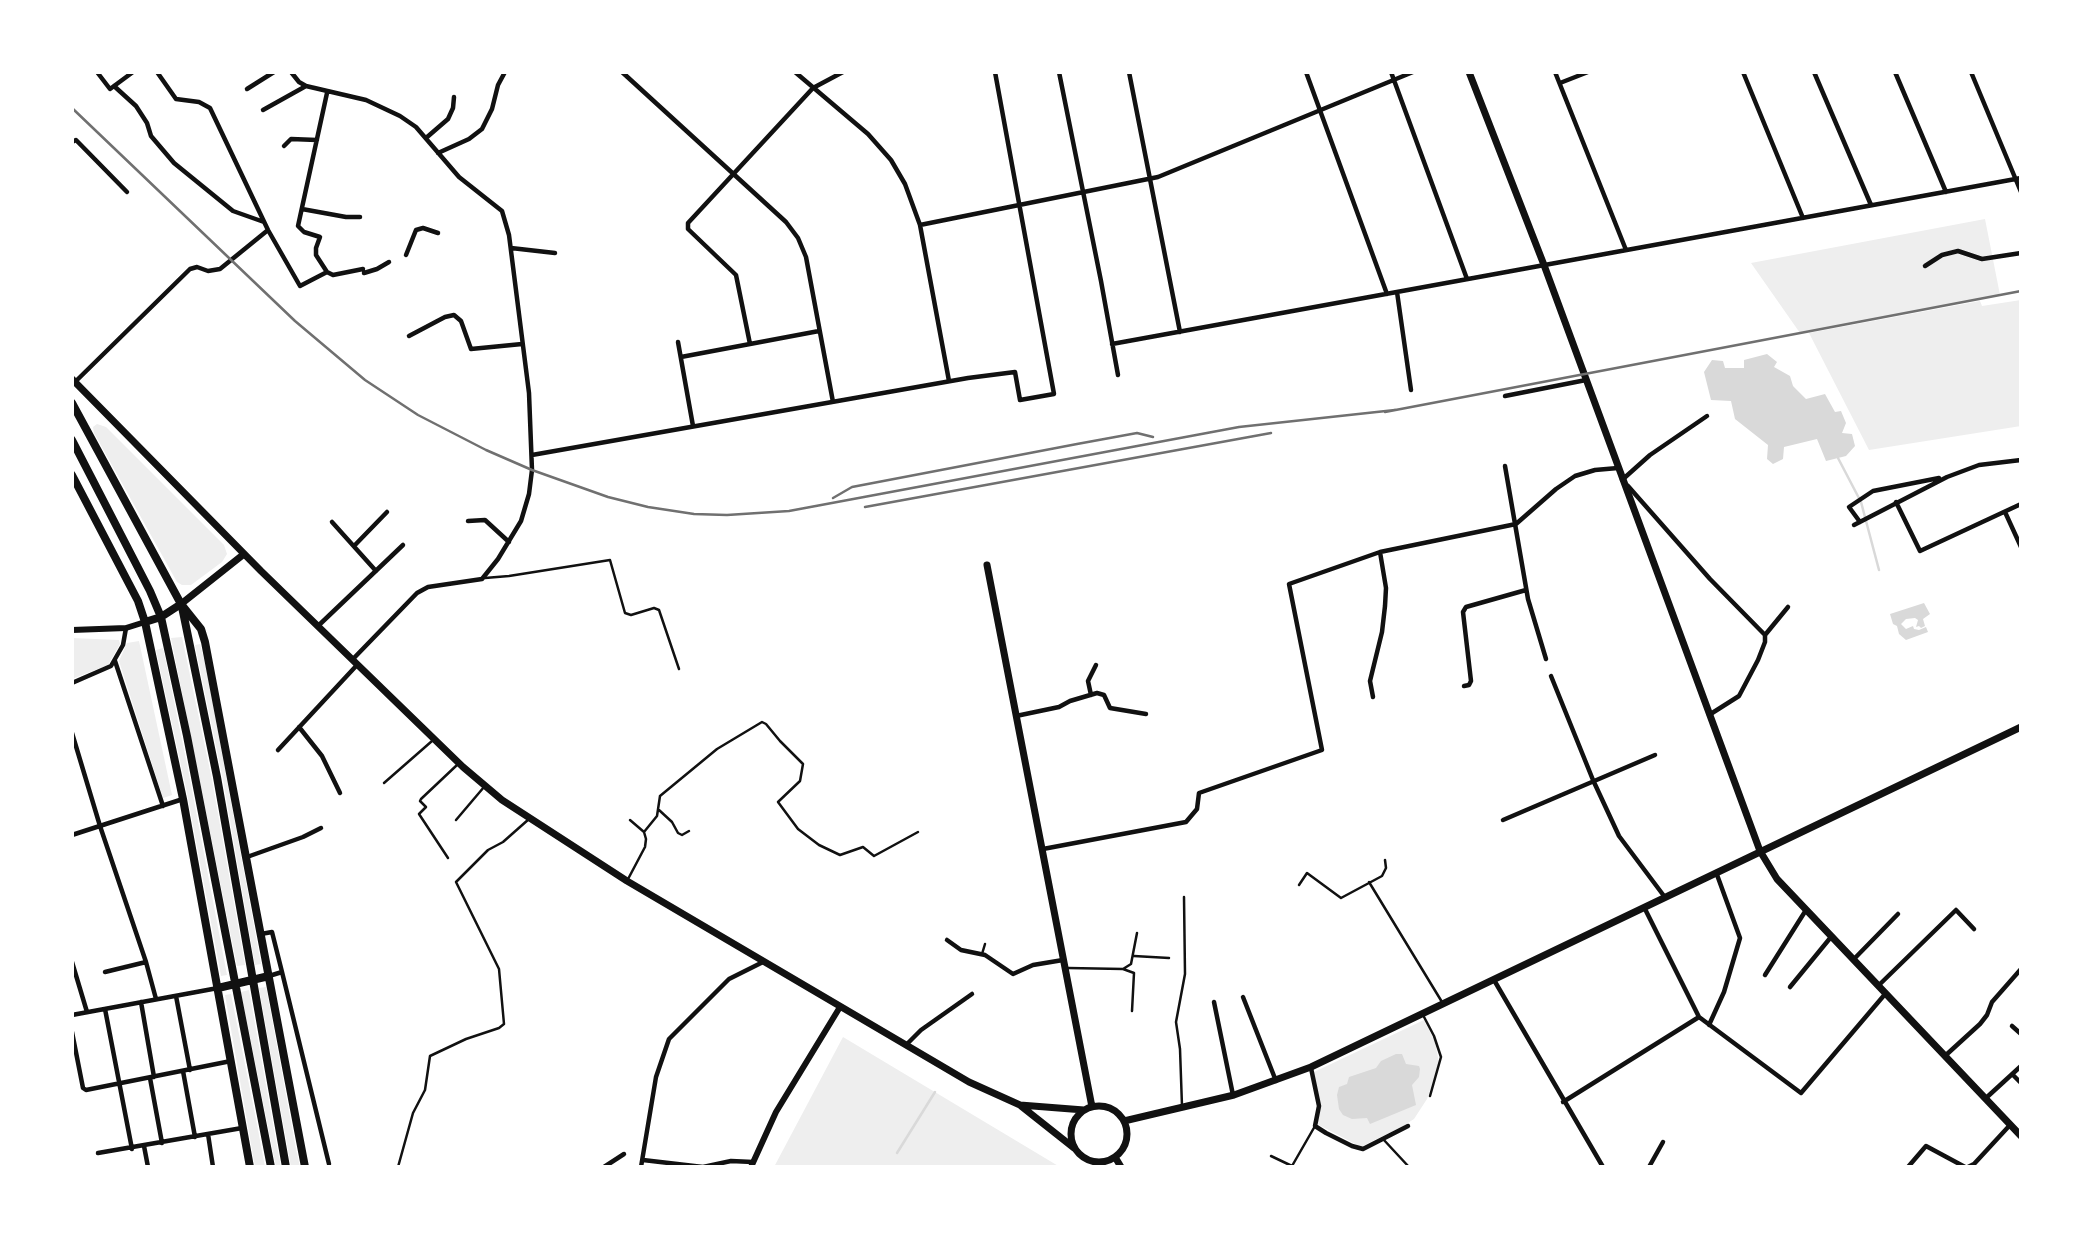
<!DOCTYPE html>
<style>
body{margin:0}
#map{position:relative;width:2093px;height:1239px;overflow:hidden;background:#fff;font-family:"Space Grotesk",sans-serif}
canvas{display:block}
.frame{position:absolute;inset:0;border:74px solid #fff;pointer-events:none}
</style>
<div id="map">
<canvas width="2093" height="1239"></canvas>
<div class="frame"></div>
</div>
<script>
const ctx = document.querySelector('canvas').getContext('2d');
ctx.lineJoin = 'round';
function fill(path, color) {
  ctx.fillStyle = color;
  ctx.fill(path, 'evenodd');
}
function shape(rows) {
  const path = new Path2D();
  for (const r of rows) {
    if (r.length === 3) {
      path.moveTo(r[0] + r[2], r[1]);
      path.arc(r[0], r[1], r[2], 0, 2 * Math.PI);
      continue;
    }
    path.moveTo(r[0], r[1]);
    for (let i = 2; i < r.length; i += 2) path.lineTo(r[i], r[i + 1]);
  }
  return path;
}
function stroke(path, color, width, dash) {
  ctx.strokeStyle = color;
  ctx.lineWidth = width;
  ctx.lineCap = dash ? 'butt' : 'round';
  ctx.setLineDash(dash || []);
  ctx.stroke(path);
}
fill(shape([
 [1985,219,2000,295,1800,333,1751,263],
 [2021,300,2021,426,1869,450,1809,333,1980,301,1982,306],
 [97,424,106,427,224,545,227,554,222,562,191,585,182,585,177,582,94,433,93,427],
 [182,637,212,780,245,965,237,966,171,638],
 [72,638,119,640,120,644,108,665,72,679],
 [139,641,172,795,163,798,119,661,127,643],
 [200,644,206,667,261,964,255,965,223,780,195,645],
 [163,648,188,769,227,975,221,976,187,793,156,650],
 [266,987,296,1149,300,1167,291,1167,259,988],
 [249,990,276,1141,281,1167,276,1167,241,992],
 [231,994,256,1119,265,1167,255,1167,225,995],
 [1424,1020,1435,1042,1439,1063,1427,1099,1414,1119,1403,1126,1361,1147,1317,1124,1321,1106,1314,1072],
 [843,1037,1060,1167,774,1167]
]), '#eee');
fill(shape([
 [1767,354,1777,362,1774,367,1790,376,1793,386,1806,399,1825,394,1835,412,1841,411,1846,423,1842,433,1852,434,1855,446,1846,456,1826,461,1817,439,1784,447,1783,459,1773,464,1767,459,1768,445,1735,419,1731,401,1711,400,1704,372,1712,360,1723,361,1725,368,1744,368,1744,360],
 [1924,603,1930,614,1923,619,1925,626,1921,628,1919,626,1916,627,1918,620,1915,618,1906,619,1901,624,1906,629,1913,626,1914,629,1919,630,1926,627,1928,632,1906,640,1899,634,1897,626,1893,624,1890,614],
 [1396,1054,1402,1054,1406,1064,1419,1066,1420,1069,1419,1077,1412,1085,1416,1105,1370,1124,1367,1118,1352,1119,1343,1115,1339,1109,1337,1095,1339,1087,1347,1084,1349,1077,1376,1068,1381,1061]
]), '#d9d9d9');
stroke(shape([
 [1838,458,1861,502,1879,570],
 [897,1153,935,1092]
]), '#d9d9d9', 2.5);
stroke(shape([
 [485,578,509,576,610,560,625,613,631,615,654,608,659,610,679,669],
 [384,783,432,741],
 [659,810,672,822,678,833,682,835,689,831],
 [456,820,484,787],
 [644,832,657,816,660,796,717,749,762,722,766,724,780,741,803,764,800,781,778,802,798,829,819,845,840,855,863,847,874,856,918,832],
 [448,858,419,814,426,807,420,801,421,799,457,765],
 [627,881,645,847,646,839,644,832,630,820],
 [1369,882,1442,1002],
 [1299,885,1307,873,1341,898,1382,876,1386,868,1385,860],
 [982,954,985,944],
 [1134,956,1169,958],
 [1068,968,1123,969,1131,964,1137,933],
 [1123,969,1134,973,1132,1011],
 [1423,1015,1434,1036,1441,1057,1430,1096],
 [1182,1106,1180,1049,1176,1022,1185,974,1184,897],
 [1383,1139,1409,1167],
 [1271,1156,1292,1166,1315,1126],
 [398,1167,413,1113,425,1090,430,1056,466,1039,499,1028,504,1024,499,969,456,882,488,850,503,842,529,819]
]), '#111', 2.5);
stroke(shape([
 [97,72,110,89,133,72],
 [157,72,176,99,199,102,210,108,268,230,300,286,327,272,316,255,316,248,320,237,304,232,298,226,327,93],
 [291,72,299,82,306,86,366,100,400,116,416,127,459,177,502,211,509,235,529,393,532,470,529,494,521,521,498,559,482,579,428,587,417,593,353,659],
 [622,72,786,222,798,238,806,257,833,402],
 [795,72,868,134,891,160,905,184,920,225,949,381],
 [1059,72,1101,281,1118,375],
 [1129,72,1180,332],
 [1306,72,1387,294],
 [1391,72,1467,279],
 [1555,72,1626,250],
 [1743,72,1803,218],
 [1814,72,1871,205],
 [1895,72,1946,192],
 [1971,72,2021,192],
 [1560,83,1588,72],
 [114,86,136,106,147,123,151,136,174,163,233,211,264,222],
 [247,89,274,72],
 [263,110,306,86],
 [426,138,448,119,453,108,454,97],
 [72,142,76,140,127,192],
 [284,146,291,139,317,140],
 [438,153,469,139,482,129,492,109,498,85,505,72],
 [302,209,346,217,360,217],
 [920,225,1158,177,1413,72],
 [511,248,555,253],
 [406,255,416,230,423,228,438,233],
 [1925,266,1942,255,1958,251,1982,259,2021,253],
 [327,272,333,275,363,269],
 [364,273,377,269,389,262],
 [1397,292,1411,390],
 [409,336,445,317,454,315,461,321,471,349,522,344],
 [678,342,693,426],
 [750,344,736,275,688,229,688,223,813,88,843,72],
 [1112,344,2021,178],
 [681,357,819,331],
 [75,382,190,269,197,267,208,271,220,269,268,230],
 [1505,396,1586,380],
 [532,455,968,378,1015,372,1020,400,1054,394,995,72],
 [1505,466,1528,599,1546,659],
 [1622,480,1650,455,1707,416],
 [1628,486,1710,579,1765,635],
 [1896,502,1920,551,2021,504],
 [2005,512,2021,547],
 [468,521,485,520,509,542],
 [332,522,376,571],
 [1860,522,1849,507,1873,491,1939,478],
 [1854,525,1947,477,1979,465,2021,460],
 [354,546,387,512],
 [318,626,403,545],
 [115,661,163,806],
 [1551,676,1593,780,1619,836,1664,896],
 [72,683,111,666,123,645,126,628],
 [1464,686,1469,685,1471,681,1463,612,1466,607,1526,590],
 [1091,695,1088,681,1096,665],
 [1373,697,1370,681,1382,632,1385,606,1386,588,1380,552],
 [1709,715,1739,696,1758,660,1765,642,1765,635,1788,607],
 [1016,716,1059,707,1070,701,1097,693,1104,695,1110,708,1146,714],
 [299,727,322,756,340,793],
 [72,733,100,826,146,962,156,999],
 [278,750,357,665],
 [1503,820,1655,755],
 [72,835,183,799],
 [1043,849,1186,822,1197,809,1199,793,1322,750,1289,584,1380,552,1516,524,1556,489,1575,476,1595,470,1618,468],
 [247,857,303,837,321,828],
 [1644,907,1699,1017,1801,1093,1886,993],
 [261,934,272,932,282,972],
 [947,940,961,950,985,955,1013,974,1033,965,1063,960],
 [1854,959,1898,914],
 [72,962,87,1012],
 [105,972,146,962],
 [1765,975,1806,910],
 [269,976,282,972,329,1164],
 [1494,980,1603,1167],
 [1879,985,1956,910,1974,929],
 [1790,987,1831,937],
 [176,996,190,1070],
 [1243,997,1276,1081],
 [141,1002,154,1077],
 [1214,1002,1233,1095],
 [105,1009,132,1149],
 [72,1015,218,988],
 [1709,1025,1724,992,1740,938,1716,872],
 [2012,1026,2021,1034],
 [72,1032,83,1088,86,1090,231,1061],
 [906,1045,921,1030,972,994],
 [1946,1055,1980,1024,1987,1015,1992,1002,2021,969],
 [1311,1068,1319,1106,1315,1126,1326,1133,1352,1146,1363,1149,1408,1126],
 [183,1071,195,1137],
 [2012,1074,2021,1083],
 [150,1078,162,1143],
 [1986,1098,2021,1066],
 [1563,1102,1699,1017],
 [208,1134,213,1167],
 [144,1146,148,1167],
 [98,1153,242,1128],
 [643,1160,703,1167,731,1161,753,1162],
 [604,1167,624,1154],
 [641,1167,656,1077,669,1039,729,979,763,962],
 [1649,1167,1663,1142],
 [1908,1167,1926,1146,1965,1167],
 [1968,1167,1974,1164,2010,1125]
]), '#111', 4.5);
stroke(shape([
 [72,630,126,628,145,622],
 [751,1167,776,1112,840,1007]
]), '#111', 6);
stroke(shape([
 [1469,72,1544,265,1760,851,1777,879,2021,1136],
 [72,379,261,571,463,767,502,800,627,881,969,1082,1020,1105,1084,1110],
 [987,565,1092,1107],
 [181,604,244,554],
 [1021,1106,1074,1148],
 [1099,1134,28],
 [1124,1121,1234,1095,1311,1067,2021,727],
 [1115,1157,1121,1167]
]), '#111', 7);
stroke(shape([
 [72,403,181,604,201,629,205,642,305,1167],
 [72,440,150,591,161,617,187,736,271,1167],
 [72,475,138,601,145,622,183,799,250,1167],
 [182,607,217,777,286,1167],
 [145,622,161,617,181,604],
 [218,988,269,976]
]), '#111', 8);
stroke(shape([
 [72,108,295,321,365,380,418,415,486,450,532,470,608,497,648,507,694,514,727,515,789,511,1239,427,1395,410],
 [1385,412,2021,291],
 [833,498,852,487,1077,444,1137,433,1153,437],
 [865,507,1271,433]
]), '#707070', 2.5);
</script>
